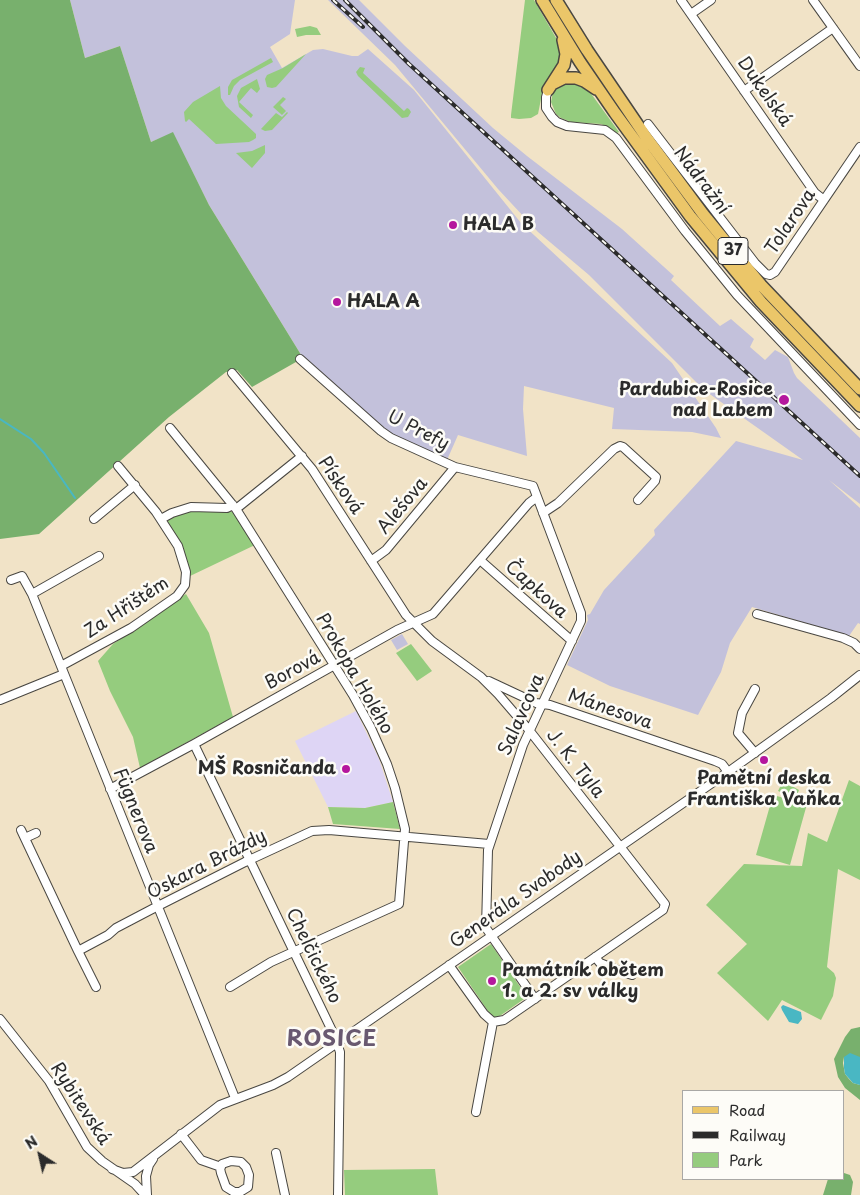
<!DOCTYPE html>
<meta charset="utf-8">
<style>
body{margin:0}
#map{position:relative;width:860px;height:1195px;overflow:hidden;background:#f1e3c7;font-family:"Playpen Sans",sans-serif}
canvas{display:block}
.legend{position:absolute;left:682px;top:1090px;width:162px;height:90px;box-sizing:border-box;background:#fdfcf7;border:1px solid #a9a8a5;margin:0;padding:6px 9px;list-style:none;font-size:15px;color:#2b2b2b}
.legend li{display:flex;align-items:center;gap:10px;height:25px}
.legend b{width:25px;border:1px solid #a9a8a5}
.north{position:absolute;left:15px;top:1130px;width:50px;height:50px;-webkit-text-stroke:4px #fdfcf7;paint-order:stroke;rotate:325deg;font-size:14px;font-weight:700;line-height:20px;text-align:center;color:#2b2b2b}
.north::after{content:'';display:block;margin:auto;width:18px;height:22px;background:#2b2b2b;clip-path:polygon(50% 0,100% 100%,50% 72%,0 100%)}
</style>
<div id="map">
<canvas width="860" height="1195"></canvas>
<ul class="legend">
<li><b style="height:6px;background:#ebc669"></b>Road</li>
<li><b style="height:6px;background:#2b2b2b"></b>Railway</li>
<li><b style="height:14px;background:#95cc7e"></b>Park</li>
</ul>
<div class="north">N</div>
</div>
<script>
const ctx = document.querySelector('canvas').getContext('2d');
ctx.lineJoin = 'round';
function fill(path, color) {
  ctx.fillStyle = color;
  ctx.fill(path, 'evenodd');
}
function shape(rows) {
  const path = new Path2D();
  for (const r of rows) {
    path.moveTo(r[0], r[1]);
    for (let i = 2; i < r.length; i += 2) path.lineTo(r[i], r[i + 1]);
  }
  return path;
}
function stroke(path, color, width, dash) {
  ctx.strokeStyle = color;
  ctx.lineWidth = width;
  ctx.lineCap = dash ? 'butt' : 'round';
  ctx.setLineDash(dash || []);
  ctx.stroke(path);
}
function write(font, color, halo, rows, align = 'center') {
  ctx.font = font + ' "Playpen Sans",sans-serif';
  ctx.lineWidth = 5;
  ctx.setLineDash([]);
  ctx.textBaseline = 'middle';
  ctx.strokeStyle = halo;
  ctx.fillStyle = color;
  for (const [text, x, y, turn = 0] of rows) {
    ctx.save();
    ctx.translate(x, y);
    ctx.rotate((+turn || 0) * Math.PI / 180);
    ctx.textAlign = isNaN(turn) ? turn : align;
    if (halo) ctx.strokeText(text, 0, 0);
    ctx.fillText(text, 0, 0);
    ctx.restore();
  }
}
fill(shape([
 [356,711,379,759,393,802,365,808,328,807,295,741]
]), '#ded5f5');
fill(shape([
 [70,0,295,0,290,34,270,47,282,68,313,50,323,49,352,56,358,56,368,49,414,90,521,223,672,363,716,428,721,438,692,432,612,429,614,408,524,386,523,409,527,456,458,435,447,460,390,434,303,358,209,205,173,133,151,142,120,46,85,58],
 [328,0,359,0,405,46,493,128,527,156,622,229,674,276,671,280,720,326,731,319,754,339,750,347,765,360,775,350,788,357,794,373,797,378,860,438,860,504,829,480,860,508,860,624,858,623,849,636,752,607,730,643,721,672,698,715,610,686,567,665,588,620,587,615,590,614,604,590,655,535,654,530,736,441,803,460,704,390,589,275,538,232,498,189,395,65],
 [402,634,408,644,397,650,391,640]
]), '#c3c1db');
fill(shape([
 [525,0,534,0,559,43,563,60,543,89,538,114,531,118,519,119,511,118,511,115],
 [310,26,317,28,321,35,306,35,297,37,295,29],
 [306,54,276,87,272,88,267,87,265,79,267,75,283,68],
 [271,58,273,62,240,80,234,86,230,95,228,95,228,87,232,80],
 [360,67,365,68,363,73,404,111,407,108,409,109,411,112,408,117,402,118,358,76,356,72],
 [257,79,260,89,257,93,251,88,239,102,253,115,251,118,239,107,237,96,241,88],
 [569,81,587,88,619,132,617,133,608,127,601,124,571,122,561,118,556,114,551,102,553,92,556,88],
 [220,86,221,98,226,106,256,134,256,138,253,140,249,142,216,144,189,119,186,122,185,121,184,112,193,102],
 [283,97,286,99,280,105,286,111,282,115,273,107],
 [287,112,288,113,272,130,265,131,261,129,276,113,282,117],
 [265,145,265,153,252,168,236,153,252,151],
 [182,511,228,511,233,512,255,545,188,577,167,523,170,517],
 [186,594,209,633,233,717,140,768,133,737,110,691,98,661,113,644],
 [411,644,432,671,417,681,396,653],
 [849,780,860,786,860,880,838,869,827,967,834,973,836,978,833,996,821,1020,782,1000,768,1021,717,973,747,944,706,905,744,864,802,866,808,833,827,842],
 [783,781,799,790,796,798,778,791],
 [773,795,807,804,790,865,756,855],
 [393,802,400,829,333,824,328,807,365,808],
 [491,944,527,997,494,1020,458,967],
 [435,1169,438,1195,345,1195,344,1170]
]), '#95cc7e');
fill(shape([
 [0,0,70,0,85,58,120,46,151,142,173,132,209,205,303,358,252,387,237,370,226,372,169,417,39,534,0,539],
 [860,1027,860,1057,844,1057,843,1063,845,1074,849,1079,853,1083,860,1085,860,1100,845,1088,838,1077,834,1059,845,1037,851,1029],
 [844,1173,850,1175,853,1182,851,1195,823,1195,828,1179,844,1179]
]), '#78b06d');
fill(shape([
 [783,1005,801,1012,802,1019,798,1024,789,1022,782,1010,781,1007],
 [850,1053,860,1057,860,1085,853,1083,845,1074,844,1068,844,1057]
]), '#49b7c3');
stroke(shape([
 [0,419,31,439,44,453,75,498]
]), '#49b7c3', 2);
const street = shape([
 [681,0,815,193,824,200],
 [813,0,860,66],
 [691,14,711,0],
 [548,90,546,97,546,108,552,117,557,122,567,126,605,130,616,138,685,231,737,295,860,425],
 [744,91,833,28],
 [648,124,755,263,766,274,770,275,775,272,860,147],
 [300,359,381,431,391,438,455,467,533,486,581,613,581,621,523,745,488,850,486,928,535,999],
 [232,373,312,469,406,615,432,641,481,677,498,694,529,730,665,904,663,910,591,960,504,1020,493,1022],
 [170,428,236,509,353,695,371,728,387,764,395,788,405,829,399,904,271,962,230,987],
 [236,509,302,456],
 [543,513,558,503,614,449,620,446,623,447,656,477,655,481,638,500],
 [94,519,135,485],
 [161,519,172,513,191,507,227,508,233,505],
 [480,560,572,641],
 [371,561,386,550,455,467],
 [11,580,22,576,32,594,235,1098],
 [32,594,99,556],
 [757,614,843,638,854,643,860,649],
 [61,666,131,628,177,596,185,585,186,572,178,546,156,512,118,466],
 [489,681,536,703,550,705,715,761,722,764,728,772],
 [755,689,742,713,738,733,755,753],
 [0,700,64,674],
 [194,744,294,952,335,1037,340,1052,338,1195],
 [110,789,194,744,397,630,433,614,529,503,537,497],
 [21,830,78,951,108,935,116,928,158,906,245,862,312,831,329,830,489,844],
 [25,838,36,833],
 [78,951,96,987],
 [595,957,600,963,622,972,632,975],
 [449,965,484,1014,493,1022],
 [0,1019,49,1081,87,1147,102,1161,135,1184,145,1195],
 [476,1112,493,1022],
 [181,1134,201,1160,221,1167],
 [276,1153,285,1195],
 [231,1161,241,1162,246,1167,249,1175,248,1187,240,1192,234,1192,226,1187,221,1173,220,1168,222,1164,231,1161],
 [112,1169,123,1173,133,1172,220,1105,273,1085,288,1077,728,772,831,698,860,675],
 [147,1195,146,1176,149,1165,153,1159]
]);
const primary = shape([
 [542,0,580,62,615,113,690,216,761,302,860,406],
 [556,0,587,50,646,137,703,214,761,285,860,389],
 [554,83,564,78,576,78,584,81,596,89],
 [548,90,564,65,566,54,563,40]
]);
stroke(street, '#494742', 10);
stroke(primary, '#494742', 14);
stroke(street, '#fff', 8);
stroke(primary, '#ebc669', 11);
const rail = shape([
 [333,0,363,27],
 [345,0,409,64,860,476]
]);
stroke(rail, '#2b2b2b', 4);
stroke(rail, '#fdfcf7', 2, [5.5]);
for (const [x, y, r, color] of [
 [453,225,5,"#b5179e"],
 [337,302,5,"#b5179e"],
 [784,400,6,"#b5179e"],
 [764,760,5,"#b5179e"],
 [346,769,5,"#b5179e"],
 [492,981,5,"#b5179e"]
]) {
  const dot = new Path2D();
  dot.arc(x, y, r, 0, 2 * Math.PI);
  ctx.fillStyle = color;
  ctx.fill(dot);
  stroke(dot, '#fdfcf7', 2);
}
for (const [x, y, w] of [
 [733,251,30]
]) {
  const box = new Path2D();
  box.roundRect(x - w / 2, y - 13.5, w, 27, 4);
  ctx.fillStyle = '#fdfcf7';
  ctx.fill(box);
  stroke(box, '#2b2b2b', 1);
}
write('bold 16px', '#2b2b2b', null, [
 ["37",733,251]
]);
write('18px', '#2b2b2b', '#fdfcf7', [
 ["Dukelská",764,92,55],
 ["Nádražní",701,181,53],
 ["Tolarova",791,222,-56],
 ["U Prefy",418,431,27],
 ["Písková",340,486,56],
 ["Alešova",403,506,-50],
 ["Čapkova",536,590,42],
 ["Za Hřištěm",127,608,-33],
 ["Borová",293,671,-29],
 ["Prokopa Holého",354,674,60],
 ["Mánesova",610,710,19],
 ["Salavcova",522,715,-66],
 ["J. K. Tyla",575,764,52],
 ["Fügnerova",135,811,68],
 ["Oskara Brázdy",207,865,-27],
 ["Generála Svobody",516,900,-35],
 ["Chelčického",313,956,64],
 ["Rybitevská",80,1104,57]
]);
write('bold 18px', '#2b2b2b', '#fdfcf7', [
 ["HALA B",463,225],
 ["HALA A",347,302],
 ["Pardubice-Rosice",773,390,"right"],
 ["nad Labem",773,411,"right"],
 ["MŠ Rosničanda",336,769,"right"],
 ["Pamětní deska",764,779,"center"],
 ["Františka Vaňka",764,800,"center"],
 ["Památník obětem",502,971],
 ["1. a 2. sv války",502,992]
], 'left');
ctx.letterSpacing = '1px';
write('bold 22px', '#695970', '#fdfcf7', [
 ["ROSICE",332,1040]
]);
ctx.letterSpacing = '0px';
</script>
